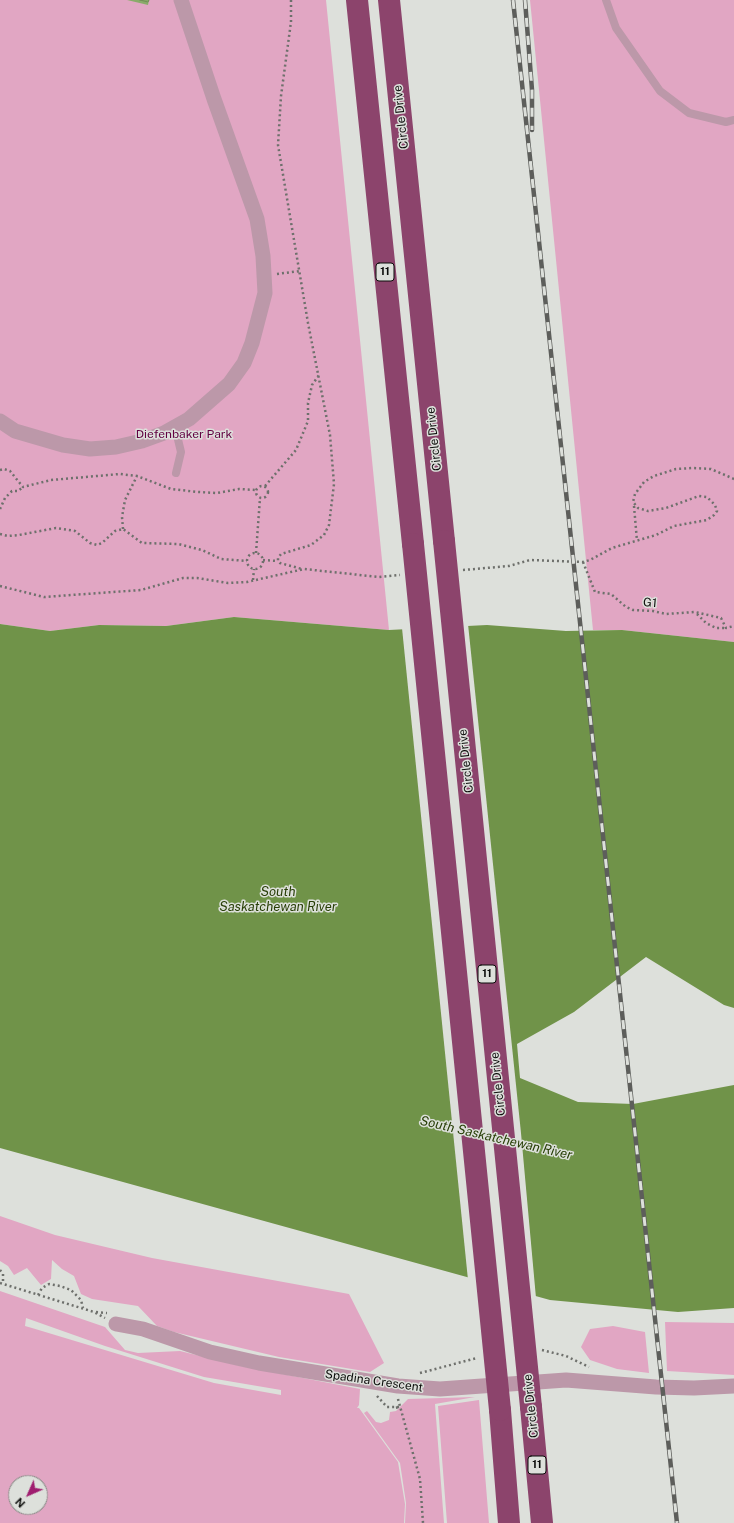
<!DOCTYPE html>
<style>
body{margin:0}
#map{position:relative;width:734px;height:1523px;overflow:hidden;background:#dde0db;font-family:"Public Sans",sans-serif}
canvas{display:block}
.north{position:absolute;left:8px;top:1475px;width:40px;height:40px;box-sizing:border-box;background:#dde0db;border:1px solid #898b87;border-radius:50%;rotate:225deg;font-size:11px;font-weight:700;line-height:16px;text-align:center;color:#0b0c0a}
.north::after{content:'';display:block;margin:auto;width:14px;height:18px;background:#9f1d6f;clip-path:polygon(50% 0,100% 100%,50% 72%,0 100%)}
</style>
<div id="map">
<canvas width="734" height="1523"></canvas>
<div class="north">N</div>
</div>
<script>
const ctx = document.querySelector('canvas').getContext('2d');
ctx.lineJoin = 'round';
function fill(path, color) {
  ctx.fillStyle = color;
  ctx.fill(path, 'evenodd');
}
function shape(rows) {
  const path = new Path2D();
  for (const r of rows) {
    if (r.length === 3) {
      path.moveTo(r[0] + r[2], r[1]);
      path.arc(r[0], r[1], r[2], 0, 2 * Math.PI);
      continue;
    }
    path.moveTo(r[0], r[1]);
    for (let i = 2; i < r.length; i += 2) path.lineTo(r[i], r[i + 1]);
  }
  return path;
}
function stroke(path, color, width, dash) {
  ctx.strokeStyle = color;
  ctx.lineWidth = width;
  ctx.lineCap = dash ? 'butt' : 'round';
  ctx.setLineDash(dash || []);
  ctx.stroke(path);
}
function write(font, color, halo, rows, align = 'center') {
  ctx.font = font + ' "Public Sans",sans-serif';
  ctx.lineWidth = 3;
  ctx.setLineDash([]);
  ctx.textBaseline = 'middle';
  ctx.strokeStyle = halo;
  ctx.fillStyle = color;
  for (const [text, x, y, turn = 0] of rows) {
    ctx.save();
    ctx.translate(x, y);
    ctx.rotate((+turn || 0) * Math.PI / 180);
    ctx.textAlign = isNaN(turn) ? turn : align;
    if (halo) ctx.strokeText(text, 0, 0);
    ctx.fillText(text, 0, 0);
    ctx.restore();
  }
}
fill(shape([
 [0,0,326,0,389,630,234,617,166,626,99,625,50,631,0,624],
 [530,0,734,0,734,642,622,630,593,630],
 [0,1216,55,1235,152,1258,349,1294,384,1363,370,1372,279,1357,174,1332,157,1326,138,1306,92,1299,81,1294,74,1276,62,1269,52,1260,51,1279,41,1285,27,1268,14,1275,8,1266,0,1261],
 [0,1291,105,1327,125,1350,138,1353,180,1351,241,1366,360,1389,359,1405,357,1408,359,1408,398,1462,405,1504,404,1523,0,1523],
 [26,1318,105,1346,204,1377,281,1390,281,1395,214,1383,32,1328,25,1326],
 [16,1483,40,1483,40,1507,16,1507],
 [665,1322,734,1323,734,1375,667,1371],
 [613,1326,645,1332,649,1373,617,1369,590,1360,581,1347,590,1329],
 [475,1397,435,1404,444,1523,405,1523,406,1503,400,1463,364,1413,367,1411,376,1422,381,1423,389,1420,390,1412,396,1411,408,1399],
 [479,1400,489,1523,447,1523,438,1406]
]), '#e1a6c3');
fill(shape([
 [234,617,389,630,487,625,566,631,622,630,734,642,734,1008,724,1005,646,957,574,1012,517,1044,520,1078,578,1102,633,1104,734,1085,734,1308,678,1312,550,1300,0,1148,0,624,50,631,99,625,166,626]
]), '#709349');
fill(shape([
 [468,624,521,1133,536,1298,468,1280,402,628]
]), '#dde0db');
stroke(shape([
 [291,0,291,22,281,96,278,145,308,323,330,435,334,484,329,525,324,535,311,545,281,554,278,558,278,561,280,563,302,569],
 [277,274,300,271],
 [0,470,4,469,10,471,23,487,51,480,120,474,137,476,171,489,198,492,217,493,239,489,256,490],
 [262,492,6],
 [265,486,296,450,308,421,308,403,312,385,319,375],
 [634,506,637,541],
 [0,509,5,498,12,491,18,491,23,487],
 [123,529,122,517,125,500,137,476],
 [0,534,8,536,19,535,56,528,75,531,90,543,97,545,102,543,115,531,123,529,142,543,178,544,202,550,221,559,247,561],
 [256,553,260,498],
 [255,561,8],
 [263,560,278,561],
 [583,562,595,592,611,594,626,607,633,610,653,611,666,614,695,612,721,618,726,628,734,626],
 [463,570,509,566,530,560,583,562,590,560,612,548,656,535,674,526,707,520,714,515,717,511,715,505,707,497,699,496,666,508,648,511,638,508,633,502,635,494,644,482,654,476,676,469,693,468,711,469,734,479],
 [253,580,254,569],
 [0,586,44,597,141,590,183,578,197,578,228,583,247,582,304,569,379,577,400,575],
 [697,614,706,623,716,628,726,628],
 [0,1270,3,1274,3,1284],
 [0,1283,94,1312,105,1318],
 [38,1295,42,1288,49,1284,60,1286,71,1290,81,1300,83,1308],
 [96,1312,107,1313],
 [542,1350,566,1356,589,1367],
 [420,1373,477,1358],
 [377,1396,387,1407,400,1407,394,1408],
 [398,1399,420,1479,423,1523]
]), '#6e706c', 2.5, [2, 3]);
stroke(shape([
 [606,0,616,28,660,91,689,113,726,122,734,120],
 [175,427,181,452,176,473]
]), '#bc98a9', 8);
stroke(shape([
 [0,421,15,431,63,445,90,449,116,447,142,441,164,433,189,419,229,384,244,363,252,343,265,293,263,256,257,219,214,99,181,0],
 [116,1324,143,1329,210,1352,259,1363,398,1386,440,1389,566,1380,656,1387,694,1388,734,1386]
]), '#bc98a9', 15);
stroke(shape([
 [357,0,413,544],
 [389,0,444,541],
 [531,1407,542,1523],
 [500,1410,509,1523]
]), '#8c446c', 22);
const rail = shape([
 [513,0,677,1523],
 [525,0,532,90,532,130]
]);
stroke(rail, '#5d5e5b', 4.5);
stroke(rail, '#dde0db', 3, [9]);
stroke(shape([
 [444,541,531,1407],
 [413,544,500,1410]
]), '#8c446c', 22);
fill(shape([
 [127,0,149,0,148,5]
]), '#8aab6a');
const building = shape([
 [140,0,149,0,148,2,140,0]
]);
fill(building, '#a1c77b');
stroke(building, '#718b56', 1);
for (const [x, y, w] of [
 [385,272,18],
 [487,974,18],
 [537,1465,18]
]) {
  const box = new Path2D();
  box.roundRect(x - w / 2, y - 9, w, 18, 3);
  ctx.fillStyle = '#dde0db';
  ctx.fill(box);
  stroke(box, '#0b0c0a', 1);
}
write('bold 11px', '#0b0c0a', null, [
 ["11",385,272],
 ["11",487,974],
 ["11",537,1465]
]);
write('12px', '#0b0c0a', '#dde0db', [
 ["Circle Drive",401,117,-96],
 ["Circle Drive",434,439,-96],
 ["G1",650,603,5],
 ["Circle Drive",466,761,-96],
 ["Circle Drive",498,1084,-96],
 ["Spadina Crescent",374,1381,8],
 ["Circle Drive",531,1406,-96]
]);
write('12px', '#610041', '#dde0db', [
 ["Diefenbaker Park",184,434]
]);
write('italic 13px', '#283f07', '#dde0db', [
 ["South",278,892],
 ["Saskatchewan River",278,907],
 ["South Saskatchewan River",496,1138,13]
]);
</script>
